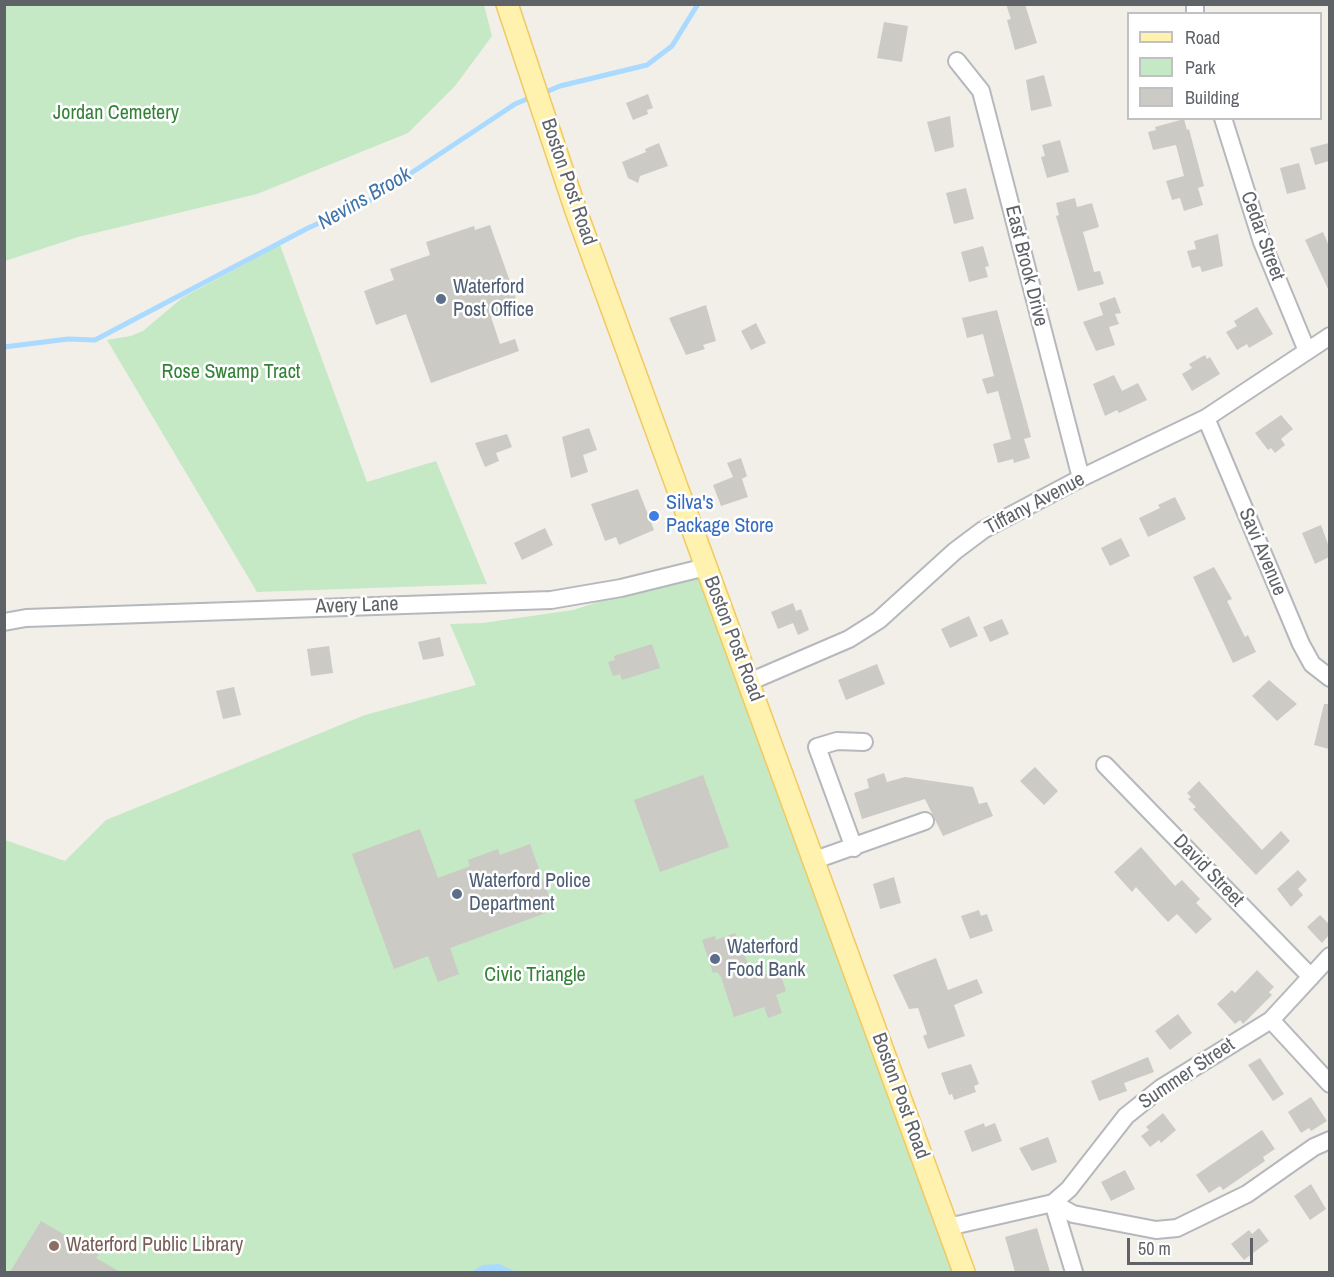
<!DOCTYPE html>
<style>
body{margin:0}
#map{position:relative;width:1334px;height:1277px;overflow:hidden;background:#f1efe8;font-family:"Archivo Narrow",sans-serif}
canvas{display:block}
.frame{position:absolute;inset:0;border:6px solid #5f6368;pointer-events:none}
.legend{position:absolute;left:1127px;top:12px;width:195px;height:108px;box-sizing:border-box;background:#fff;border:2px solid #bfc1c3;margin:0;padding:8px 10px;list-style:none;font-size:18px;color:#5f6368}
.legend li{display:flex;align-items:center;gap:12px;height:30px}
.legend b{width:30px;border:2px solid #bfc1c3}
.scale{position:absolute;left:1127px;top:1238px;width:126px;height:27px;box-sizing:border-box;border:3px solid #5f6368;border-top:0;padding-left:8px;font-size:18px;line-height:21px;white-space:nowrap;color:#5f6368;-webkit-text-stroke:4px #fff;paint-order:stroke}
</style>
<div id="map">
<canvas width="1334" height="1277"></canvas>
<div class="frame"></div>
<ul class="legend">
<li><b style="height:8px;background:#fff2af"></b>Road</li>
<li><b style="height:16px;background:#c5e8c5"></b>Park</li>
<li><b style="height:16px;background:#cccac5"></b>Building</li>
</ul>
<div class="scale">50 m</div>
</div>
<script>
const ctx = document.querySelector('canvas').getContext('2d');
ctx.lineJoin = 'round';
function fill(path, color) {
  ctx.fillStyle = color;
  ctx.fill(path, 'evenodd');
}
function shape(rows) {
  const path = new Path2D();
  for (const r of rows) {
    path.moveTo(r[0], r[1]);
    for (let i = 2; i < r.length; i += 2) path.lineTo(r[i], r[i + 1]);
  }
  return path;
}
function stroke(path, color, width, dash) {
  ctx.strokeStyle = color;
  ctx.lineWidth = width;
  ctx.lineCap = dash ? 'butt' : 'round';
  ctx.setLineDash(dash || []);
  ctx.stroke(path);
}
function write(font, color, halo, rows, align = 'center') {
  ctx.font = font + ' "Archivo Narrow",sans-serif';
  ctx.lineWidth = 5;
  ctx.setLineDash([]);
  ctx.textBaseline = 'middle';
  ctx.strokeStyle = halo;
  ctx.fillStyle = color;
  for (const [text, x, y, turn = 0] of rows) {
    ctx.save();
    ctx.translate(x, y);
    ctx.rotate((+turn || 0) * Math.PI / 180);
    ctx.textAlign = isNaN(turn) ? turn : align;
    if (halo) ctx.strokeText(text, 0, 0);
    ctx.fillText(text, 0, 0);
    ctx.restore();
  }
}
fill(shape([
 [4,5,484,5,492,36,455,86,408,133,257,194,78,237,5,261],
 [280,245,367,482,436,461,487,584,257,592,107,340,131,336,143,331,182,298],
 [706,567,952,1272,5,1272,5,840,65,861,106,820,365,715,476,685,450,624,483,623,573,610]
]), '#c5e8c5');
fill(shape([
 [499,1264,516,1272,471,1272,483,1265]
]), '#aadaff');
stroke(shape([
 [541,94,560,86,647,65,672,46,698,4],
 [4,347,68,339,95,340,308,228,369,201,515,104,532,97]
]), '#aadaff', 5);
fill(shape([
 [1006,4,1025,4,1037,43,1015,50,1007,20,1011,19],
 [884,22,908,26,902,62,877,58],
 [1044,75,1052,106,1031,111,1026,80],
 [648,94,653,108,647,110,648,114,633,120,626,103],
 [950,116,954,147,935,152,927,122],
 [1184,119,1187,130,1189,129,1204,186,1198,188,1203,205,1184,211,1180,198,1172,200,1166,181,1184,176,1176,145,1153,150,1148,132,1156,130,1155,127],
 [1060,140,1069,172,1047,178,1041,157,1045,156,1042,145],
 [659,143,668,166,640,176,638,183,628,178,622,162,646,152,645,149],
 [1329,143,1329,161,1315,165,1310,148],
 [1299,163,1306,189,1287,194,1280,168],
 [966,188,974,219,954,224,946,193],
 [1075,198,1077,207,1092,203,1099,227,1083,232,1094,272,1100,271,1104,284,1078,291,1056,216,1059,215,1056,203],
 [490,225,519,307,491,317,500,344,515,339,519,351,431,383,406,314,376,325,364,291,394,280,390,269,430,255,426,242,474,226,475,230],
 [1323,232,1329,246,1329,291,1305,240],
 [1218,234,1223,266,1202,272,1200,266,1192,268,1187,251,1196,249,1194,241],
 [983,246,989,266,985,267,988,277,969,282,961,252],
 [1115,297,1121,313,1115,314,1119,324,1109,327,1115,345,1096,351,1083,322,1103,315,1099,303],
 [706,305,716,341,703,345,705,349,686,355,669,318],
 [1257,307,1273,334,1249,348,1247,344,1237,350,1226,332,1237,326,1234,321],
 [997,310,1031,437,1024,439,1030,458,1014,463,1013,459,998,463,993,444,1011,439,998,391,987,394,982,379,994,376,983,334,967,338,962,318],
 [756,323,766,343,751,350,741,331],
 [1205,355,1207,359,1210,357,1220,374,1192,391,1182,374,1192,368,1189,364],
 [1114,375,1122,391,1138,383,1147,400,1119,413,1117,410,1105,416,1093,384],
 [1281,415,1293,429,1281,439,1285,445,1275,453,1271,448,1268,450,1255,433],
 [589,428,597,450,583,455,588,472,571,478,562,437],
 [507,434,512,447,496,453,499,461,485,467,475,443],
 [741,458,747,476,742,479,748,497,721,506,713,485,733,477,727,463],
 [638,489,654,530,619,545,616,537,605,541,591,504],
 [1175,497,1186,519,1148,537,1139,518,1160,508,1158,505],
 [1321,525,1329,547,1329,557,1315,564,1302,533],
 [545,528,553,545,522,560,514,543],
 [1121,538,1130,556,1110,566,1101,548],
 [1214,567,1232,599,1227,601,1245,637,1248,635,1256,652,1233,663,1193,577],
 [793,603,796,611,801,609,809,630,798,635,793,623,778,629,771,612],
 [969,616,978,636,950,648,941,629],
 [1002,619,1009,634,990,642,983,627],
 [440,637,444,656,423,660,418,642],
 [652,644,660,668,622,680,620,674,613,676,608,662,615,660,614,656],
 [329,646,333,673,311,676,307,649],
 [877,664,885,684,846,700,838,680],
 [1269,680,1297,704,1277,721,1252,696],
 [234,687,241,715,223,719,216,691],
 [1324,704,1329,704,1329,749,1314,745],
 [1035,767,1058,791,1044,805,1020,781],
 [884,773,887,782,905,777,973,787,979,804,987,802,993,816,943,836,925,799,862,819,854,793,869,788,867,779],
 [703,775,729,847,660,872,634,800],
 [1199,781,1262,850,1281,831,1290,841,1256,875,1193,809,1196,807,1188,799,1191,797,1187,793],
 [420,829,438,878,470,866,468,860,498,849,500,855,530,844,554,910,450,948,459,974,438,982,428,956,394,969,352,854],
 [1141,847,1175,886,1182,880,1200,899,1196,903,1212,919,1196,934,1177,914,1168,922,1136,887,1132,892,1114,872],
 [1298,870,1307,880,1298,889,1303,895,1291,907,1277,889],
 [894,877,901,903,880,909,873,884],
 [979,910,981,916,987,914,993,931,970,939,961,916],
 [1320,915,1329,924,1329,935,1322,943,1307,927],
 [735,933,754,978,779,970,786,991,776,995,782,1013,768,1018,764,1007,734,1017,721,977,717,972,713,973,702,940,715,936,716,940],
 [936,958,948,990,977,979,983,993,954,1005,965,1036,928,1049,923,1036,927,1034,918,1008,909,1009,893,975],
 [1257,970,1274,987,1269,992,1272,995,1243,1024,1240,1020,1235,1024,1217,1004,1232,990,1235,993],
 [1178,1014,1192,1033,1170,1050,1155,1031],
 [1148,1057,1154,1072,1124,1083,1127,1091,1099,1101,1091,1081],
 [1260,1058,1284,1094,1273,1101,1248,1065],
 [971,1064,979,1084,974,1086,976,1092,954,1100,952,1094,949,1095,941,1073],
 [1311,1097,1327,1121,1311,1131,1309,1128,1301,1133,1288,1112],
 [1163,1113,1176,1130,1161,1143,1159,1140,1150,1147,1141,1136,1149,1130,1146,1127],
 [984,1123,985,1127,995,1123,1002,1141,972,1152,964,1131],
 [1262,1130,1275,1149,1263,1157,1265,1161,1223,1190,1220,1186,1209,1193,1196,1175],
 [1048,1137,1057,1162,1032,1171,1019,1148],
 [1125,1170,1135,1189,1111,1201,1101,1182],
 [1311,1184,1326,1209,1310,1220,1294,1196],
 [41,1221,99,1255,96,1258,120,1272,10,1272],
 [1037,1228,1050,1272,1015,1272,1005,1237],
 [1259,1228,1269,1241,1244,1260,1231,1244,1249,1230,1252,1234]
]), '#cccac5');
const minor = shape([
 [1195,14,1195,4],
 [957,61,981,91,1081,478],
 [1223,118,1262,242,1307,351],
 [1206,418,1301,644,1312,664,1330,678],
 [4,622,26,618,551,600,621,588,706,567],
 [749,682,849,639,879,620,955,551,983,530,1081,478,1206,418,1330,336],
 [1105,765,1311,977],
 [854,848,817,747,837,741,864,742],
 [815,860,925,821],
 [1271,1020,1330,1084],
 [1053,1203,1073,1214,1156,1230,1177,1228,1247,1194,1314,1147,1330,1140],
 [1053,1203,1074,1272],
 [948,1227,1053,1203,1069,1189,1126,1116,1161,1088,1271,1020,1330,956]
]);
const major = shape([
 [507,4,576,211,964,1272]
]);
stroke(minor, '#b5b8bc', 20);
stroke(major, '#f2c960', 24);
stroke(minor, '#fff', 16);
stroke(major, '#fff2af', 21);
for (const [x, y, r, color] of [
 [441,299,6,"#5c6f8a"],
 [654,516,6,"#3f7fe0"],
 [457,894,6,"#5c6f8a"],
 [715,959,6,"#5c6f8a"],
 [54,1246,6,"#8d6e63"]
]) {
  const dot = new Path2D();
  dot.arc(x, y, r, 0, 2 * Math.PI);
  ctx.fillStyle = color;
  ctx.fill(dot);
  stroke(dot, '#fff', 2);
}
write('20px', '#348238', '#fff', [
 ["Jordan Cemetery",116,114],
 ["Rose Swamp Tract",231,373],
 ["Civic Triangle",535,976]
]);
write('20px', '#5f6368', '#fff', [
 ["Boston Post Road",568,182,71],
 ["Cedar Street",1262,236,70],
 ["East Brook Drive",1026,266,76],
 ["Tiffany Avenue",1035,504,-28],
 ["Savi Avenue",1262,552,67],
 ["Avery Lane",357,606,-2],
 ["Boston Post Road",733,639,69],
 ["David Street",1208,871,46],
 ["Summer Street",1187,1074,-34],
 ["Boston Post Road",900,1096,70]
]);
write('20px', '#4e5e75', '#fff', [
 ["Waterford",453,288],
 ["Post Office",453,311],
 ["Waterford Police",469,882],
 ["Department",469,905],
 ["Waterford",727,948],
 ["Food Bank",727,971]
], 'left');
write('20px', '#366cbe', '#fff', [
 ["Silva's",666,504],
 ["Package Store",666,527]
], 'left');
write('20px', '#785e54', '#fff', [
 ["Waterford Public Library",66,1246]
], 'left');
write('italic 21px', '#4174aa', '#fff', [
 ["Nevins Brook",365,199,-30]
]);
</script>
